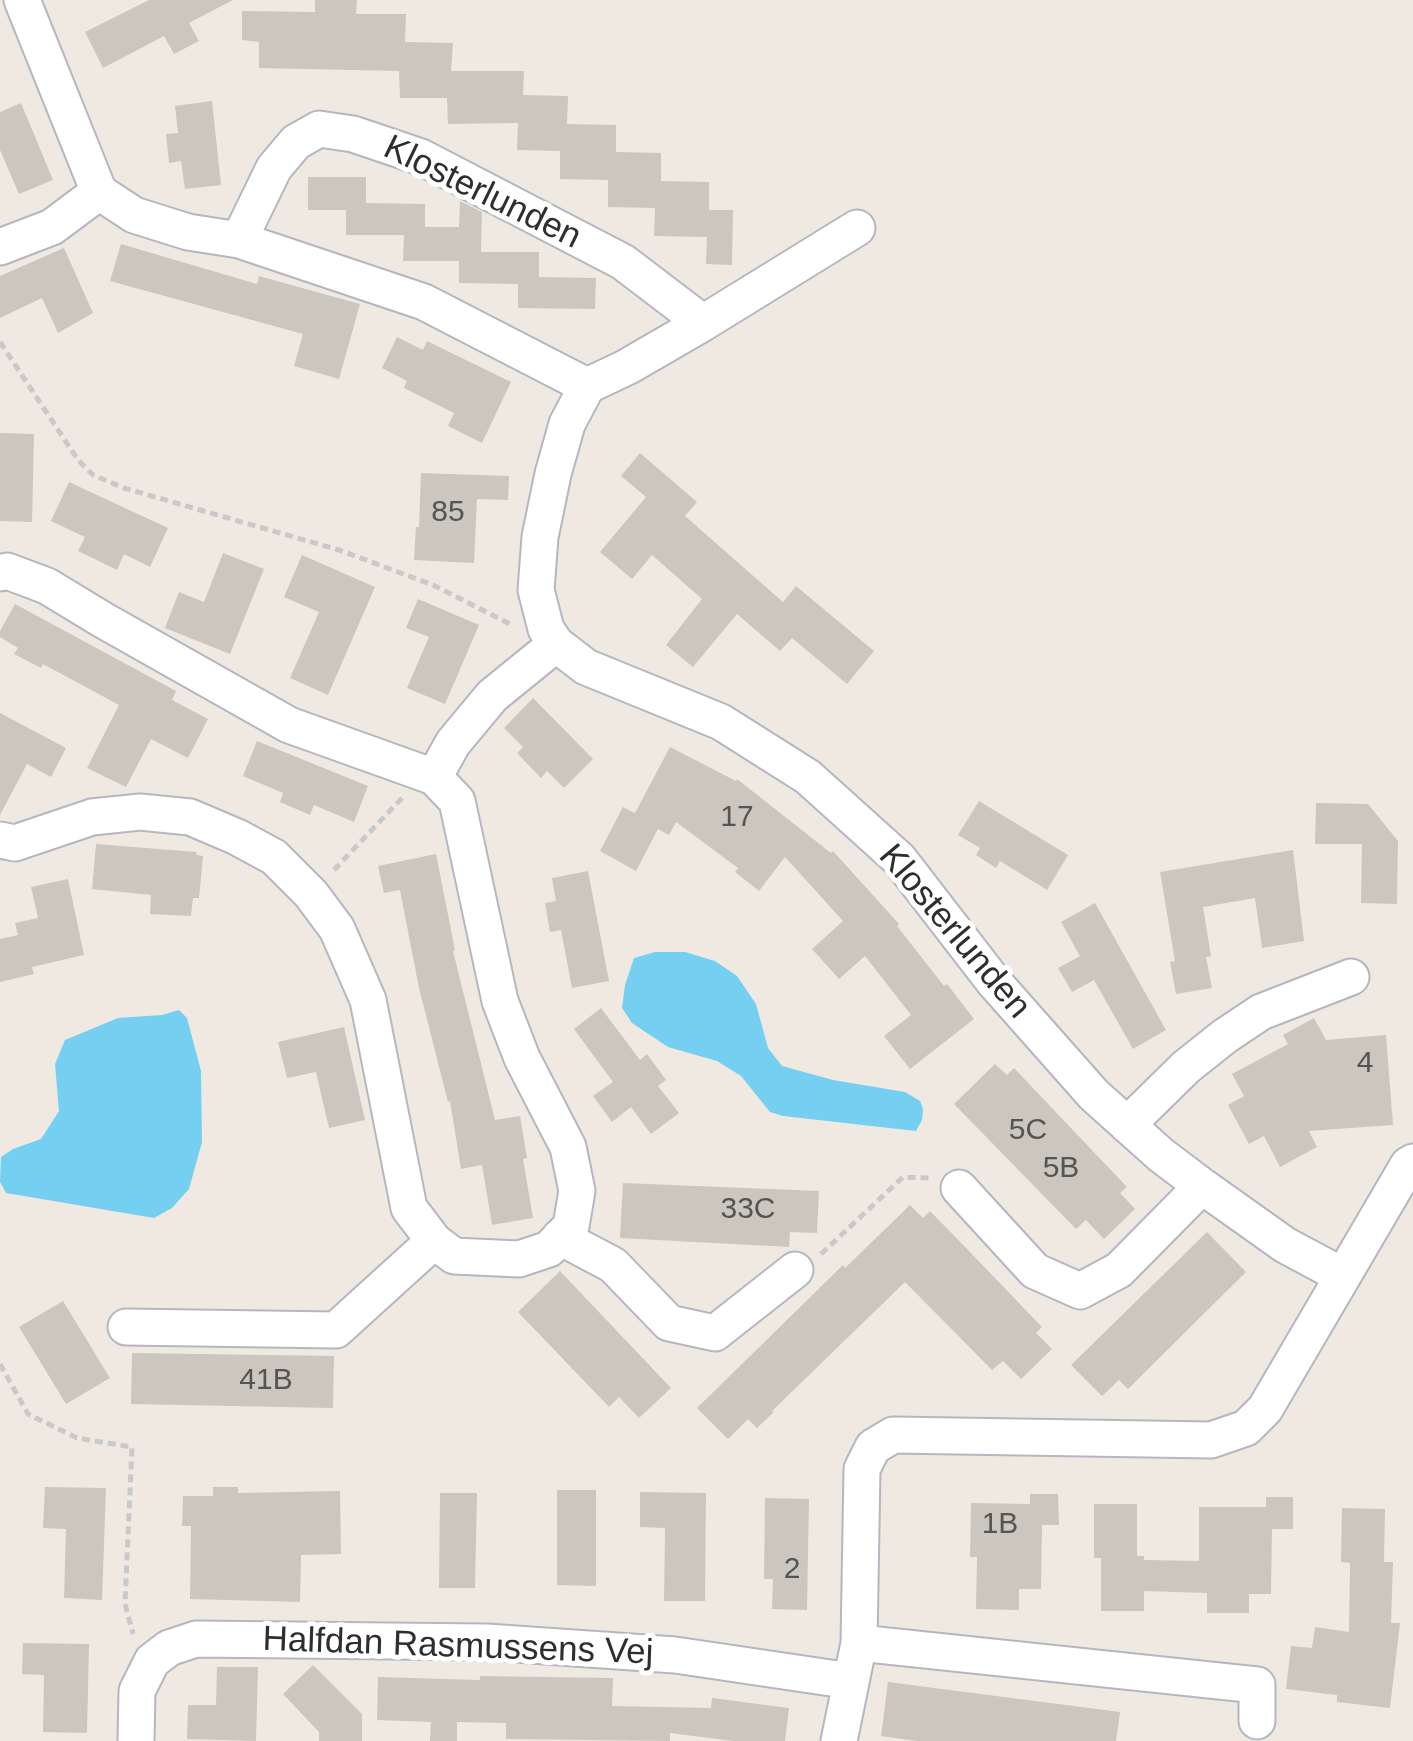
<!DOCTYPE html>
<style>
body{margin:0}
canvas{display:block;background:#efe9e1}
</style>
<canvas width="1413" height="1741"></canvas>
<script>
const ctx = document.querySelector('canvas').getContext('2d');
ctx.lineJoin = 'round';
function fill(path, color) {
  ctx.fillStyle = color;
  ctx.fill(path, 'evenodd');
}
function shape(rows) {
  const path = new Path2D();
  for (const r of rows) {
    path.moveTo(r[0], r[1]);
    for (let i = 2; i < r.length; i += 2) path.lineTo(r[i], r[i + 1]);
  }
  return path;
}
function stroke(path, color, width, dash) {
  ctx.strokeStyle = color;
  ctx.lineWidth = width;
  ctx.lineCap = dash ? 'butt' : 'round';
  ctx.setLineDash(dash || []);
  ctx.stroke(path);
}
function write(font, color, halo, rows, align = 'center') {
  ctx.font = font + ' Helvetica,sans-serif';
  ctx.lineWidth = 10;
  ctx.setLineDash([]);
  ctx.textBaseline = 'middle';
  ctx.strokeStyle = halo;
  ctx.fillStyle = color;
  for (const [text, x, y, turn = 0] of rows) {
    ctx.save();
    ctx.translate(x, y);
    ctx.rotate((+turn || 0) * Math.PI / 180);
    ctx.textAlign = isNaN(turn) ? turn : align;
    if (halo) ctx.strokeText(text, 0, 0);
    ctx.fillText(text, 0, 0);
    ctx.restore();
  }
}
fill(shape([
 [655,952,685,952,715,961,737,976,756,1004,768,1048,782,1066,833,1080,905,1092,920,1101,923,1109,922,1120,916,1131,783,1116,770,1112,741,1076,717,1061,668,1047,632,1023,622,1008,625,985,634,958],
 [179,1010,187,1018,201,1071,202,1142,189,1189,172,1208,154,1218,6,1193,0,1182,1,1157,13,1149,41,1139,59,1111,55,1064,65,1040,118,1018,162,1015]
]), '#75cff0');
fill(shape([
 [149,0,233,0,189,23,199,41,174,54,164,36,103,68,85,32],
 [315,0,357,0,356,14,406,14,405,42,453,43,451,71,524,71,523,95,568,96,567,124,616,125,616,152,661,153,661,181,709,182,709,210,733,210,732,265,706,264,707,237,654,236,655,208,608,207,608,180,560,179,560,151,517,150,518,123,448,124,447,98,400,98,399,71,259,68,259,42,242,40,242,11,315,12],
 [212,101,221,185,185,189,181,161,169,163,166,134,178,133,175,106],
 [21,103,53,180,19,194,0,150,0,112],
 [308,177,366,177,366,203,425,204,425,227,459,227,460,201,482,212,481,252,539,252,539,277,596,278,595,309,518,308,518,284,459,283,459,261,403,261,404,235,346,235,346,210,308,210],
 [121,244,257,284,259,276,360,304,339,379,294,366,303,334,110,281],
 [64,248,93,313,58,333,42,298,0,318,0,276],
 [397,337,423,350,427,341,511,382,482,443,448,426,454,413,404,388,407,381,382,368],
 [0,433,34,434,32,522,0,521],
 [640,453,697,502,685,516,783,602,796,586,874,651,847,684,792,638,780,651,737,614,693,667,666,645,702,599,652,555,632,579,600,552,646,497,621,476],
 [421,473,509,476,508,500,477,499,474,563,414,560,416,527,419,527],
 [69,482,168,528,150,567,124,554,117,570,78,551,85,537,51,521],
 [223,553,264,569,230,654,165,628,179,592,204,602],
 [302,555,375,587,328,695,290,678,319,612,284,597],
 [418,599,479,625,445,704,407,688,429,637,406,628],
 [15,604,176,691,172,700,208,719,188,758,151,739,126,787,87,768,119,705,43,664,41,668,14,654,18,648,0,637,0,631],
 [533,698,593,759,564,788,547,771,541,778,517,753,523,747,504,728],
 [0,713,66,748,51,777,27,764,0,815],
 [257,741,368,786,354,822,314,805,310,815,280,802,283,793,243,776],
 [670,747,736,781,737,779,831,853,833,851,899,924,897,926,944,986,947,984,974,1019,910,1069,884,1036,911,1015,865,956,839,979,812,949,843,921,785,857,759,891,735,872,738,868,676,822,669,835,658,829,636,871,600,851,623,807,635,813],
 [979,801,1068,855,1047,890,1000,861,996,868,976,855,980,848,958,835],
 [1316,803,1368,804,1398,841,1397,904,1361,903,1362,844,1315,844],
 [96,844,196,852,197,855,203,856,199,898,193,898,191,916,150,914,151,895,92,889],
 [1293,850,1304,941,1262,948,1255,898,1203,907,1211,956,1206,957,1212,988,1176,994,1170,962,1175,961,1160,872],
 [436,854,455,950,453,951,495,1120,520,1116,527,1158,523,1159,533,1218,492,1225,482,1165,461,1169,450,1101,448,1102,419,988,400,890,384,893,378,866],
 [588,871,609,981,572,988,561,930,550,932,545,903,556,901,552,878],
 [68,879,84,955,32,967,34,974,0,982,0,939,18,935,15,923,38,918,31,887],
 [1095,903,1166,1030,1133,1049,1094,980,1072,992,1058,968,1080,956,1061,922],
 [601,1008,640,1060,647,1054,666,1080,658,1086,679,1113,651,1134,631,1107,612,1122,593,1096,613,1082,574,1029],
 [1314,1018,1326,1040,1386,1035,1393,1125,1309,1131,1317,1147,1280,1167,1264,1136,1249,1144,1228,1105,1244,1096,1232,1074,1288,1044,1283,1035],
 [344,1027,365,1120,329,1128,316,1072,287,1078,278,1042],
 [995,1064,1007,1075,1014,1068,1127,1187,1120,1193,1135,1209,1104,1239,1086,1220,1076,1229,954,1104],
 [623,1183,819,1191,817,1233,790,1232,789,1247,620,1238],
 [910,1205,923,1218,930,1211,969,1251,1042,1327,1036,1333,1052,1349,1021,1379,1003,1361,992,1370,905,1282,772,1411,774,1412,757,1428,748,1419,728,1439,697,1408,843,1265,845,1268],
 [1207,1232,1246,1272,1128,1389,1119,1380,1102,1396,1071,1365],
 [560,1271,671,1388,639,1418,619,1397,609,1407,518,1312],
 [63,1301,110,1378,66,1404,19,1327],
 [132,1353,334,1356,333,1408,131,1404],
 [45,1487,106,1488,102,1600,64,1598,66,1529,43,1528],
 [213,1487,238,1487,238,1493,340,1491,341,1554,301,1555,300,1602,190,1599,191,1526,182,1526,183,1496,213,1496],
 [557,1490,596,1490,596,1586,557,1585],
 [640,1492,706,1493,705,1601,664,1601,665,1528,640,1527],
 [440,1493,477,1493,475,1588,439,1588],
 [1030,1494,1058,1494,1059,1525,1042,1525,1041,1589,1019,1589,1019,1610,976,1609,977,1557,970,1557,971,1503,1030,1504],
 [1266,1497,1293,1497,1293,1529,1272,1529,1271,1594,1249,1594,1249,1613,1207,1613,1207,1593,1144,1591,1144,1611,1101,1611,1101,1558,1094,1558,1094,1504,1137,1504,1137,1556,1144,1556,1144,1560,1199,1561,1199,1507,1266,1507],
 [765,1498,809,1499,807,1610,772,1609,773,1579,764,1579],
 [1342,1508,1385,1509,1384,1562,1393,1562,1391,1623,1400,1623,1390,1708,1337,1702,1337,1695,1286,1689,1291,1646,1312,1648,1315,1627,1349,1632,1350,1563,1341,1562],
 [23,1643,89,1644,87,1733,43,1732,44,1675,22,1674],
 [313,1665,362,1714,362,1741,319,1741,319,1732,283,1694],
 [217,1667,258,1667,256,1741,187,1739,188,1705,216,1705],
 [480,1676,613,1678,612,1706,711,1708,712,1698,789,1708,785,1741,733,1741,670,1733,670,1741,506,1739,506,1723,457,1722,457,1741,430,1741,431,1722,377,1720,378,1677,480,1680],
 [888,1682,1120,1712,1116,1741,916,1741,881,1736]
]), '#cbc7bf');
const street = shape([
 [22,0,99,192,134,215,188,232,239,240,424,302,587,386],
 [857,228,703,323,627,367,587,386,567,424,553,474,540,537,536,590,546,629,556,644,586,667,721,722,808,777,899,859,994,982,1094,1095,1161,1155,1202,1186,1285,1245,1343,1276],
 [239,240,274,168,296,142,319,129,353,134,421,157,623,262,703,323],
 [0,247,52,227,99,192],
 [0,573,7,571,47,586,103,620,289,725,434,777,457,801,500,1001,522,1058,568,1147,577,1191,571,1226,549,1249,519,1259,454,1256,434,1241,409,1208,368,1000,337,929,311,894,274,857,237,837,190,817,140,812,92,817,15,843,0,840],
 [434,777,453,743,492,696,556,644],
 [1127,1125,1186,1067,1225,1036,1261,1012,1351,977],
 [959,1188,1035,1271,1080,1291,1119,1270,1202,1186],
 [560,1237,613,1265,669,1323,715,1333,795,1270],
 [126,1327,336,1330,434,1241],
 [859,1643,1257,1685,1257,1721],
 [136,1741,137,1691,152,1661,169,1648,196,1639,487,1642,675,1655,851,1681],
 [839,1741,859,1643,862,1469,873,1447,893,1435,1211,1440,1246,1428,1265,1409,1408,1165,1413,1162]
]);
stroke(street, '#b4b7c1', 39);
stroke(shape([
 [0,342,78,460,93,475,124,488,339,550,433,585,510,624],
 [334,870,402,798],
 [821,1254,903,1177,929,1178],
 [0,1364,28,1414,77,1438,132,1447,125,1604,133,1634]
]), '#c9c9c9', 5, [8, 5]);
stroke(street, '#fff', 35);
write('30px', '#555452', null, [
 ["85",448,513],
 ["17",737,818],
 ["4",1365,1064],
 ["5C",1028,1131],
 ["5B",1061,1169],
 ["33C",748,1210],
 ["41B",266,1381],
 ["1B",1000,1525],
 ["2",792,1570]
]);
write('35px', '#2e2e2e', '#fff', [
 ["Klosterlunden",482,193,26],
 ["Klosterlunden",954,932,50],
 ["Halfdan Rasmussens Vej",458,1647,2]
]);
</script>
